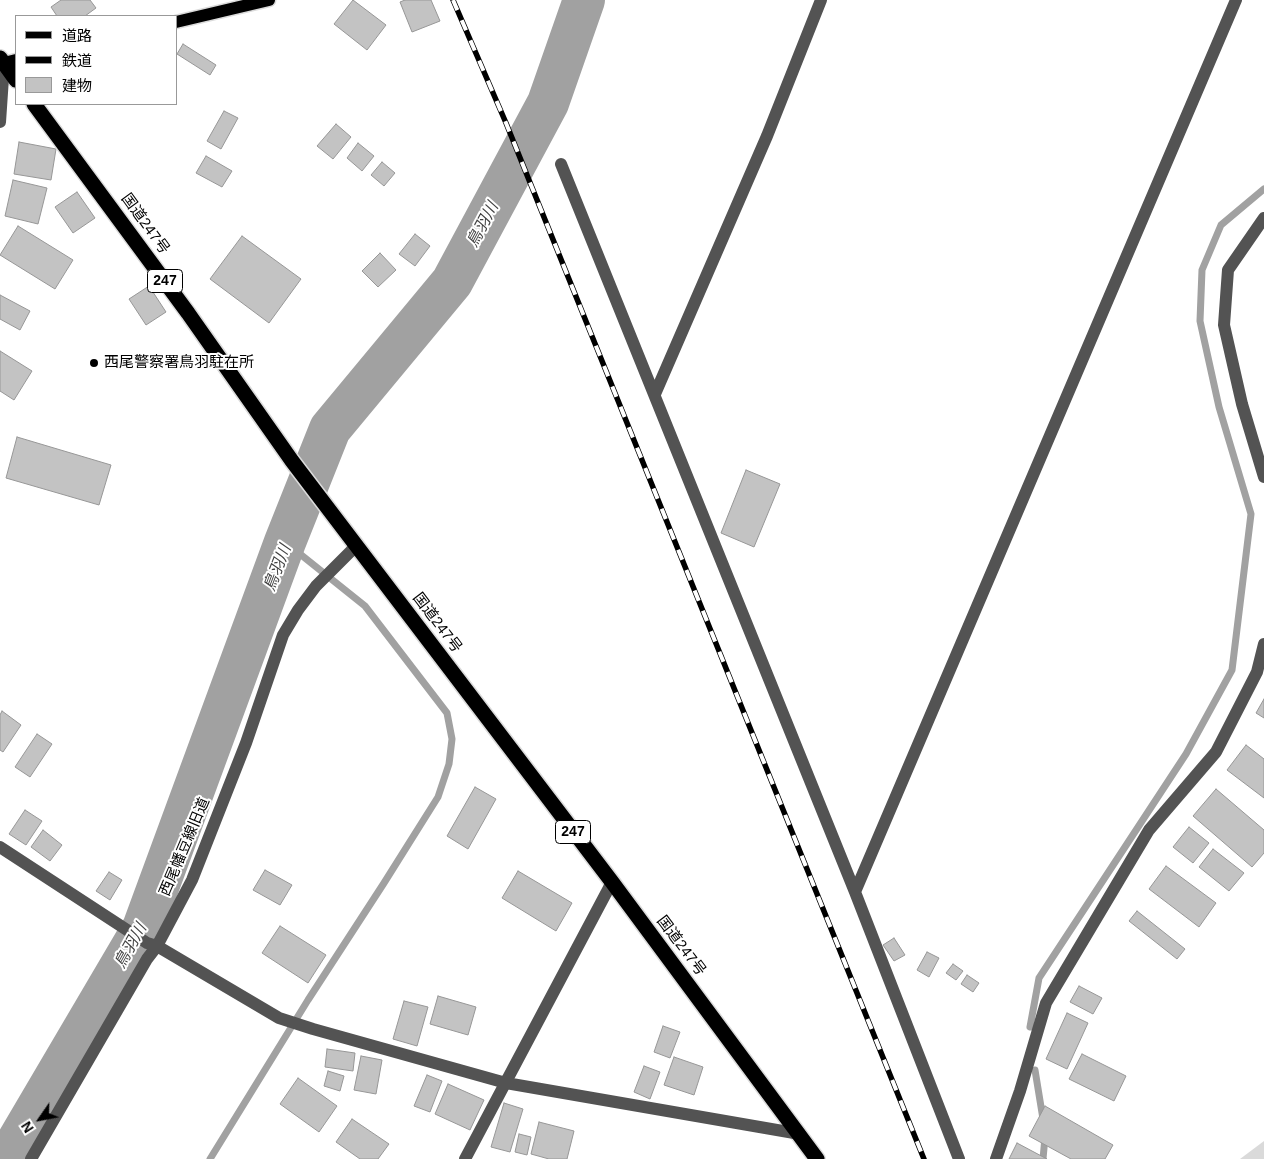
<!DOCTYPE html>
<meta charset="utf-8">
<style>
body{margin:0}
#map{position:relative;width:1264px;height:1159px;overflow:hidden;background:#fff;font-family:Helvetica,"Noto Sans JP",sans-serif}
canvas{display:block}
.legend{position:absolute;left:15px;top:15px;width:162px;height:90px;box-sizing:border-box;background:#fff;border:1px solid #999;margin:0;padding:6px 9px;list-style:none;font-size:15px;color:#000}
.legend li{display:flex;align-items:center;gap:10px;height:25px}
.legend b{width:25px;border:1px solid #999}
.north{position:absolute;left:15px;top:1094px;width:50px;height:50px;-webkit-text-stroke:4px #fff;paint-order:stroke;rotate:237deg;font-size:14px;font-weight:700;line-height:20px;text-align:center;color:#000}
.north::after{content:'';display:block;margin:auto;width:18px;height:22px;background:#000;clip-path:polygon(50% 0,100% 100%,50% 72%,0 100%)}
</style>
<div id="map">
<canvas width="1264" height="1159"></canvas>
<ul class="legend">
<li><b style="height:6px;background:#000"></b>道路</li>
<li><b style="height:6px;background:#000"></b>鉄道</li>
<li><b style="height:14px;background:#c3c3c3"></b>建物</li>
</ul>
<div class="north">N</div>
</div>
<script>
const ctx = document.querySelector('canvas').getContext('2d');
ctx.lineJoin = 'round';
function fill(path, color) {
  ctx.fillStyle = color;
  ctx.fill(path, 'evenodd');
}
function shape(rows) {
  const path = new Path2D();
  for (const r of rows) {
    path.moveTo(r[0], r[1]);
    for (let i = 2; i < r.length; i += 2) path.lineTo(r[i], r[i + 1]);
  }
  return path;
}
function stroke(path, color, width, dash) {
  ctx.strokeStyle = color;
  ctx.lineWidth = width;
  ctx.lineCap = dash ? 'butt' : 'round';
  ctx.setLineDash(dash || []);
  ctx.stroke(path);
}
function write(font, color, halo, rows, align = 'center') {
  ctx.font = font + ' Helvetica,"Noto Sans JP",sans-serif';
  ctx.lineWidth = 4;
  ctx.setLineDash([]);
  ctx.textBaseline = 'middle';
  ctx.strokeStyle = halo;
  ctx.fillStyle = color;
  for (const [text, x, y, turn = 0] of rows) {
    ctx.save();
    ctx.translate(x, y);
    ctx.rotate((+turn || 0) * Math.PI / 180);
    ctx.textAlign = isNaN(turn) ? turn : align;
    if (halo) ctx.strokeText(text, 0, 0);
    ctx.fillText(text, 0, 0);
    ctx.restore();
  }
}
fill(shape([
 [1264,1141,1264,1159,1240,1159]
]), '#dadada');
stroke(shape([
 [1030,1027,1039,978,1186,754,1232,670,1251,514,1219,407,1200,321,1202,270,1221,225,1264,189],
 [1035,1070,1043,1119],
 [210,1159,308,1000,384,883,438,797,449,764,452,739,447,713,365,606,285,542],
 [1043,1159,1045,1137]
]), '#a1a1a1', 7);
stroke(shape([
 [7,1159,143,928,285,542,330,429,452,282,548,103,584,0]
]), '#a1a1a1', 42);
const building = shape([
 [61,0,90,0,96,8,85,16,57,16,51,7,61,0],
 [353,0,386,25,367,50,334,24,353,0],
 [405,0,431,0,440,21,412,32,400,2,405,0],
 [183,44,216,65,210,75,177,54,183,44],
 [224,111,238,118,221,149,207,141,224,111],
 [336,124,351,137,333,159,317,146,336,124],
 [19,142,56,149,51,180,14,174,19,142],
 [358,143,374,156,362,171,347,158,358,143],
 [206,156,232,171,222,187,196,173,206,156],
 [382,162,395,173,384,186,371,175,382,162],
 [13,180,47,188,38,224,5,216,13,180],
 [77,192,95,218,73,233,55,207,77,192],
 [18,226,73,260,55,289,0,255,18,226],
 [415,234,430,246,415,266,399,254,415,234],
 [242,236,301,279,269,323,210,279,242,236],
 [380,253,396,270,378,287,362,271,380,253],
 [149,286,166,312,146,325,129,299,149,286],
 [0,295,30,311,20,330,0,319,0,295],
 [0,351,32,371,14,400,0,391,0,351],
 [17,437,111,465,99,505,6,478,17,437],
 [746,470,780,484,754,547,721,533,746,470],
 [1264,699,1264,718,1256,713,1264,699],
 [2,711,21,725,3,752,0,750,0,715,2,711],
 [37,734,52,744,30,777,15,767,37,734],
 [1246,745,1264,759,1264,798,1227,770,1246,745],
 [475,787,496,799,468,849,447,836,475,787],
 [1216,789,1264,830,1264,853,1252,867,1193,816,1216,789],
 [25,810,42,821,26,845,9,834,25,810],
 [1189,827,1209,843,1193,863,1173,847,1189,827],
 [43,830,62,845,50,861,31,847,43,830],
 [1213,849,1244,873,1229,891,1199,867,1213,849],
 [1166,866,1216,903,1199,927,1149,889,1166,866],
 [265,870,292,885,280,905,253,890,265,870],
 [518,871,572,903,556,931,502,898,518,871],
 [109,872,122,880,110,900,96,891,109,872],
 [1137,911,1185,949,1177,959,1129,921,1137,911],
 [280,926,326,955,308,983,262,953,280,926],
 [894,938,905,955,894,961,883,945,894,938],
 [927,952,939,958,929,977,917,970,927,952],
 [953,964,963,971,956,980,946,973,953,964],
 [967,975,979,983,973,992,961,984,967,975],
 [1079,986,1102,998,1093,1014,1070,1002,1079,986],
 [438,996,476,1007,468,1035,430,1024,438,996],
 [404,1001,428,1007,417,1046,393,1039,404,1001],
 [1067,1013,1088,1023,1067,1069,1046,1059,1067,1013],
 [663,1026,680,1032,670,1058,654,1052,663,1026],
 [327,1049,355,1053,353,1071,325,1067,327,1049],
 [1082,1054,1126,1076,1114,1101,1069,1079,1082,1054],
 [361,1056,382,1060,376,1094,354,1090,361,1056],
 [674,1057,703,1067,694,1095,664,1085,674,1057],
 [644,1066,660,1072,650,1099,634,1092,644,1066],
 [328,1071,344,1076,340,1091,324,1086,328,1071],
 [427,1075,442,1081,430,1112,414,1106,427,1075],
 [298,1078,337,1106,319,1132,280,1104,298,1078],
 [448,1084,484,1100,470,1130,435,1114,448,1084],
 [504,1103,523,1109,510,1152,491,1147,504,1103],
 [1045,1106,1113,1145,1105,1159,1071,1159,1029,1136,1045,1106],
 [352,1119,389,1144,378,1159,360,1159,336,1142,352,1119],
 [539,1122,574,1131,567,1159,549,1159,531,1154,539,1122],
 [519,1134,531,1137,527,1155,515,1152,519,1134],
 [1017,1143,1047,1159,1009,1159,1017,1143]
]);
fill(building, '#c3c3c3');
stroke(building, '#979797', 1);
const major = shape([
 [176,22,269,0],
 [4,63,16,60]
]);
const highway = shape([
 [0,58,16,80],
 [34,104,188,313,292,461,612,882,817,1159]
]);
stroke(major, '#dbdbdb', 15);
stroke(highway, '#dbdbdb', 18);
stroke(shape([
 [0,122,4,63],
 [561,164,855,892,959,1159],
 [1264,218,1228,270,1224,325,1242,404,1264,477],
 [655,394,767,136,821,0],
 [0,847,147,943,157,946,279,1018,313,1029,506,1083,800,1134],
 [855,892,1236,0],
 [31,1159,147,959,157,946,192,880,246,743,283,635,298,610,316,586,356,546],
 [465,1159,612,882],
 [996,1159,1020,1091,1046,1003,1149,830,1216,752,1257,672,1264,644]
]), '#535353', 12);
stroke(major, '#000', 12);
stroke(highway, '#000', 15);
const rail = shape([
 [453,0,506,123,924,1159]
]);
stroke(rail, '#000', 5.5);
stroke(rail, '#fff', 4, [11]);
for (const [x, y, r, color] of [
 [94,363,5,"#000"]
]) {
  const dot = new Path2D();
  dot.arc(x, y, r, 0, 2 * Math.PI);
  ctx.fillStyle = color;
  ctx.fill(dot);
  stroke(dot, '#fff', 2);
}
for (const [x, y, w] of [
 [165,281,35],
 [573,832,35]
]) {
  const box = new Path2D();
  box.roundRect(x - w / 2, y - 11.5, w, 23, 4);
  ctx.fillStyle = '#fff';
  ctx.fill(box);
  stroke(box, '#000', 1);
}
write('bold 14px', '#000', null, [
 ["247",165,281],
 ["247",573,832]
]);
write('15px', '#000', '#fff', [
 ["国道247号",145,224,54],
 ["国道247号",437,623,53],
 ["西尾幡豆線旧道",185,847,-67],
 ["国道247号",681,946,53]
]);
write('15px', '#000', '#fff', [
 ["西尾警察署鳥羽駐在所",104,363]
], 'left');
write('italic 16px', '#424242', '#fff', [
 ["鳥羽川",483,225,-62],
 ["鳥羽川",278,568,-69],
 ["鳥羽川",131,946,-61]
]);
</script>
